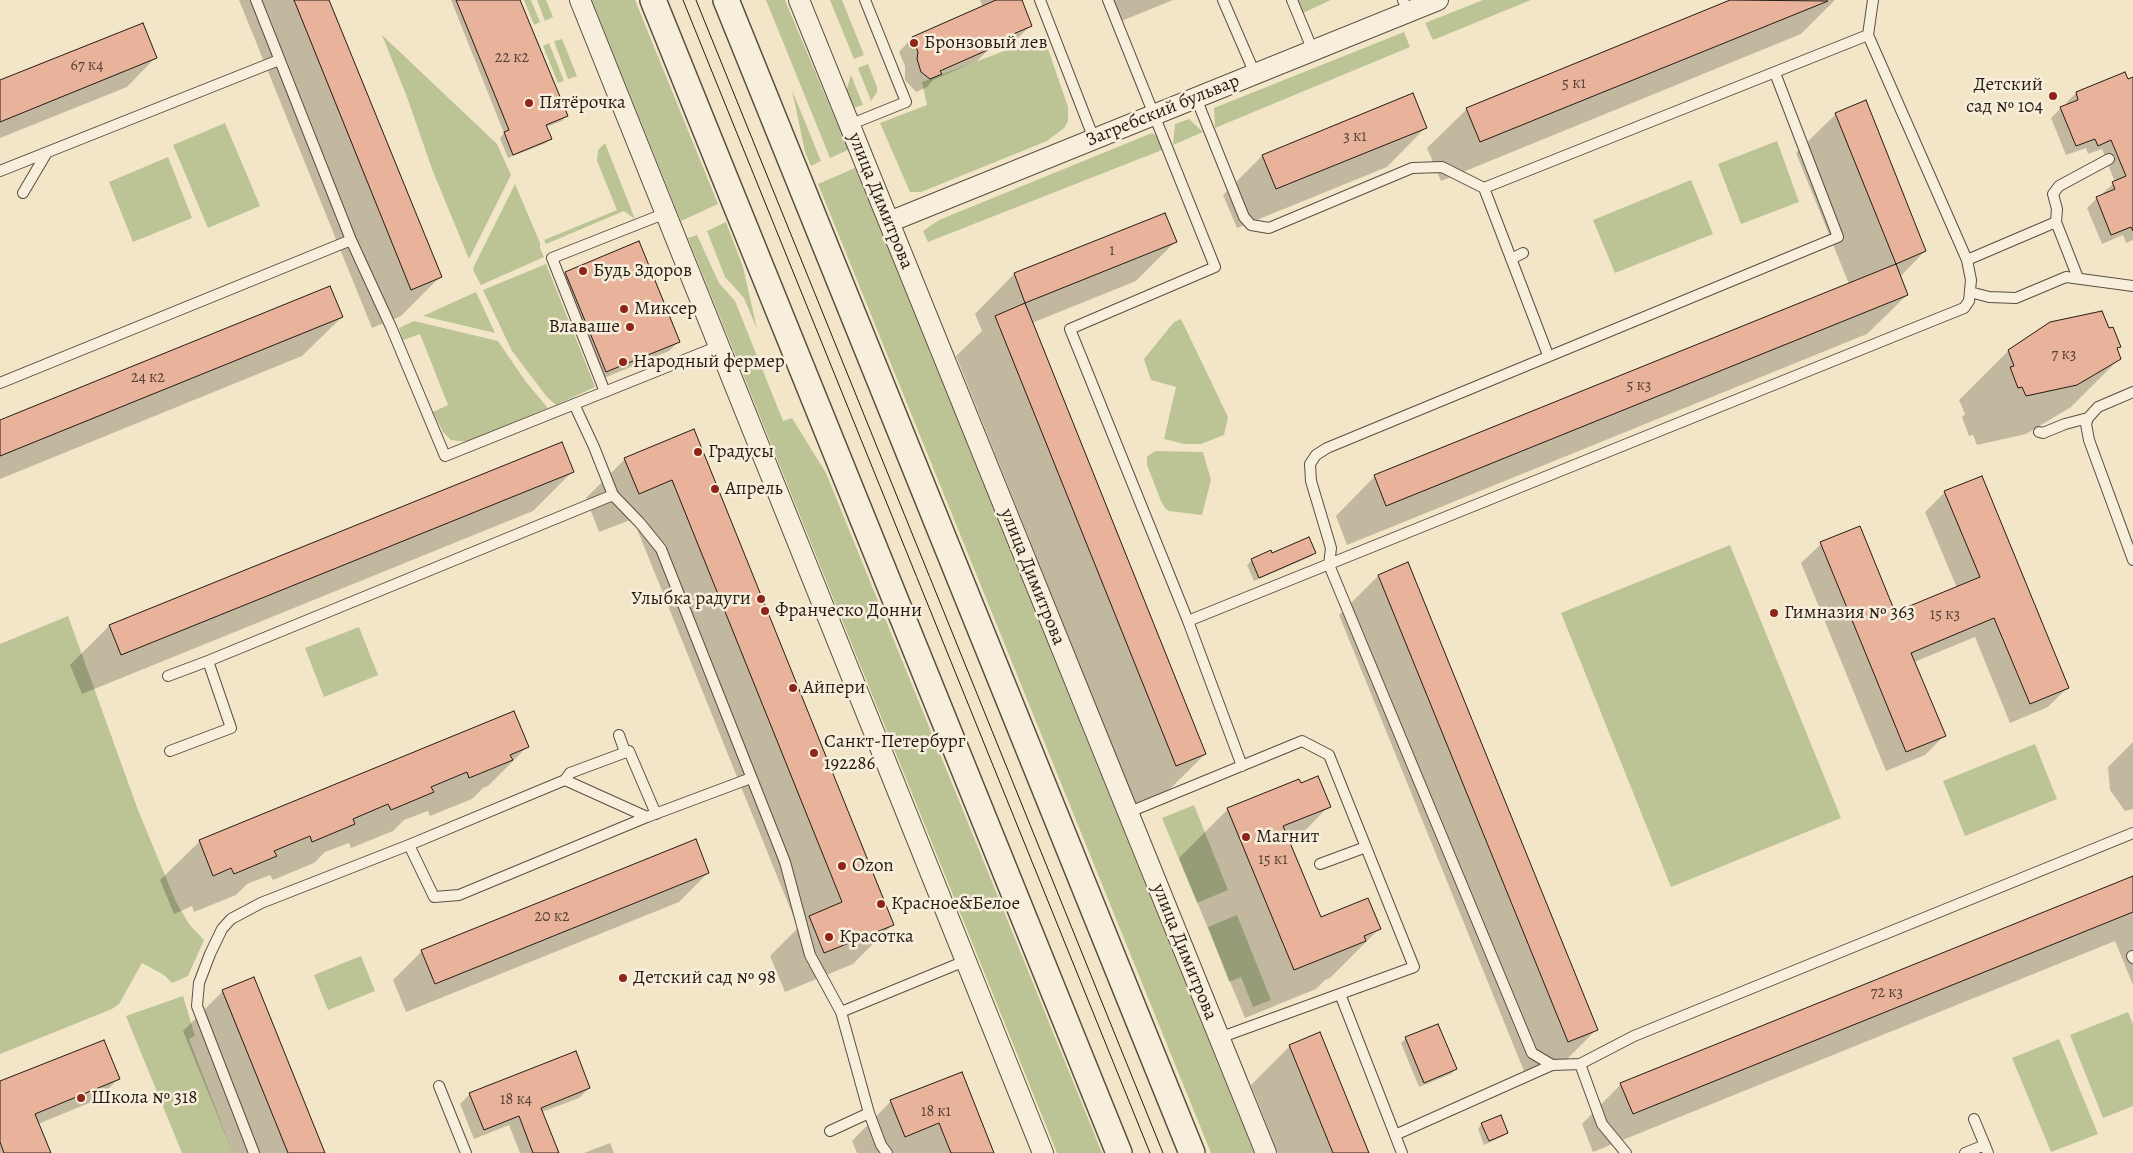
<!DOCTYPE html>
<meta charset="utf-8">
<style>
body{margin:0}
canvas{display:block;background:#f3e6c8}
</style>
<canvas width="2133" height="1153"></canvas>
<script>
const ctx = document.querySelector('canvas').getContext('2d');
ctx.lineJoin = 'round';
function fill(path, color) {
  ctx.fillStyle = color;
  ctx.fill(path, 'evenodd');
}
function shape(rows) {
  const path = new Path2D();
  for (const r of rows) {
    path.moveTo(r[0], r[1]);
    for (let i = 2; i < r.length; i += 2) path.lineTo(r[i], r[i + 1]);
  }
  return path;
}
function stroke(path, color, width, dash) {
  ctx.strokeStyle = color;
  ctx.lineWidth = width;
  ctx.lineCap = dash ? 'butt' : 'round';
  ctx.setLineDash(dash || []);
  ctx.stroke(path);
}
function write(font, color, halo, rows, align = 'center') {
  ctx.font = font + ' Alegreya,serif';
  ctx.lineWidth = 5;
  ctx.setLineDash([]);
  ctx.textBaseline = 'middle';
  ctx.strokeStyle = halo;
  ctx.fillStyle = color;
  for (const [text, x, y, turn = 0] of rows) {
    ctx.save();
    ctx.translate(x, y);
    ctx.rotate((+turn || 0) * Math.PI / 180);
    ctx.textAlign = isNaN(turn) ? turn : align;
    if (halo) ctx.strokeText(text, 0, 0);
    ctx.fillText(text, 0, 0);
    ctx.restore();
  }
}
fill(shape([
 [524,0,531,0,540,22,534,25],
 [537,0,546,0,553,17,545,21],
 [592,0,635,0,718,204,681,221],
 [766,0,785,0,848,150,830,158],
 [830,0,842,0,864,55,854,59],
 [1298,0,1331,0,1303,13],
 [1483,0,1531,0,1433,40,1425,23],
 [1404,32,1410,47,1215,128,1214,108],
 [382,35,497,144,511,175,469,259,432,169,407,97],
 [562,39,577,76,568,79,554,41],
 [1036,39,1041,40,1047,46,1068,107,1068,121,1064,128,1047,141,921,192,910,192,880,123,927,105,922,82],
 [549,43,564,81,558,83,543,46],
 [868,64,877,87,877,92,871,101,858,68],
 [851,75,863,105,853,108,845,95],
 [792,90,821,161,811,166,805,152],
 [1189,119,1203,132,1173,145,1175,124],
 [225,123,260,206,208,228,173,145],
 [1152,133,1158,137,1162,150,928,242,923,231,939,220],
 [1777,141,1799,202,1741,224,1718,164],
 [605,143,635,219,624,211,546,244,544,240,617,210,597,161,598,150],
 [168,157,192,218,133,242,109,182],
 [855,168,1254,1153,1211,1153,818,184],
 [1691,180,1713,234,1615,273,1593,220],
 [515,184,540,243,540,248,544,257,481,285,473,270,474,266],
 [726,222,743,267,757,329,744,298,725,277,707,231],
 [697,235,719,283,735,301,783,421,792,418,826,473,1102,1153,1057,1153,688,238],
 [546,264,594,384,595,387,556,405,547,397,512,351,483,290],
 [476,292,495,333,423,316],
 [1181,319,1228,417,1224,435,1201,444,1184,444,1164,439,1176,387,1151,380,1144,359,1174,322],
 [414,321,498,341,526,382,548,408,467,442,451,440,443,432,433,412,448,405,420,334,403,340,399,328],
 [1155,451,1203,452,1211,480,1202,515,1169,511,1165,508,1161,501,1147,465,1147,457],
 [1730,545,1841,818,1671,887,1561,613],
 [68,616,138,810,176,902,189,924,204,940,188,976,172,983,164,975,142,963,119,1004,112,1009,0,1054,0,644],
 [359,627,378,675,324,697,305,648],
 [2035,744,2057,799,1965,836,1943,781],
 [1194,805,1228,890,1197,903,1162,818],
 [1237,915,1271,1000,1253,1007,1241,977,1229,982,1208,927],
 [361,956,375,991,328,1010,314,975],
 [183,996,195,1036,189,1039,233,1153,182,1153,126,1016],
 [2128,1012,2133,1024,2133,1106,2103,1118,2070,1035],
 [2059,1039,2098,1134,2051,1152,2012,1058]
]), '#bcc495');
fill(shape([
 [239,0,328,0,440,277,401,316,372,328],
 [451,0,519,0,566,116,562,121,546,127,550,138,546,143,508,158,500,138,504,133],
 [980,0,1020,0,1031,25,1017,39,986,52,977,61,933,80,927,87,916,92,905,80,905,66,899,52,912,38,983,7],
 [1111,0,1173,0,1119,22],
 [1734,0,1835,0,1801,34,1441,181,1427,148,1467,109],
 [155,58,127,87,0,138,0,82],
 [2124,74,2127,81,2133,79,2133,240,2126,243,2123,235,2102,244,2087,208,2097,198,2104,195,2103,193,2115,182,2102,149,2088,154,2086,148,2066,155,2051,118,2061,108,2067,105,2066,103,2076,93],
 [1836,114,1925,251,1900,277,1907,295,1867,334,1347,545,1336,516,1375,476,1849,284,1796,153],
 [1426,127,1387,167,1237,228,1223,195,1262,156],
 [1164,214,1175,242,1136,281,1032,323,1205,754,1166,793,1136,805,956,356,982,331,975,314,1014,274],
 [566,273,678,342,669,351,597,381,556,282],
 [342,317,302,356,0,479,0,421],
 [2051,323,2120,346,2116,350,2120,358,2071,407,2026,434,1977,445,1973,435,1969,436,1962,417,1965,414,1959,400,2008,351],
 [693,431,892,925,853,964,785,992,770,956,798,928,633,519,599,532,586,498,625,459],
 [572,472,533,511,82,694,70,665,109,626],
 [1945,492,2068,687,2048,707,2010,723,1975,637,1914,662,1944,736,1925,755,1886,771,1801,563,1821,544,1859,528,1894,614,1957,588,1925,512],
 [1315,553,1310,557,1254,581,1247,565,1252,560,1271,555],
 [1378,576,1597,1029,1557,1069,1528,1081,1339,615],
 [2133,742,2133,809,2125,811,2110,790,2108,767],
 [527,747,488,786,483,788,472,799,430,816,428,811,404,820,393,831,351,848,349,843,325,852,314,863,273,880,270,875,247,884,236,895,194,912,192,906,174,914,160,880,200,841],
 [1329,806,1290,846,1320,919,1379,929,1330,978,1325,980,1316,989,1245,1018,1179,858,1228,809],
 [708,873,679,902,406,1012,393,980,422,951],
 [2133,877,2133,985,2115,941,1593,1152,1582,1124,1621,1084],
 [223,991,324,1153,233,1153,183,1031],
 [1406,1038,1456,1069,1451,1074,1419,1087,1401,1043],
 [1290,1046,1367,1153,1278,1153,1251,1085],
 [961,1073,993,1153,857,1153,852,1141,891,1101],
 [118,1079,99,1099,38,1124,49,1153,0,1153,0,1083],
 [589,1088,579,1098,542,1112,557,1153,520,1153,509,1125,474,1139,460,1104,470,1094],
 [1482,1124,1507,1133,1502,1137,1484,1145,1478,1129],
 [610,1143,614,1153,584,1153]
]), '#0003');
const building = shape([
 [294,0,329,0,442,277,411,290,294,0],
 [456,0,520,0,568,116,546,125,552,139,513,155,504,132,509,130,456,0],
 [996,0,1022,0,1032,26,990,44,992,48,940,71,942,74,930,79,921,72,917,59,918,52,912,37,996,0],
 [1730,0,1828,1,1480,142,1466,108,1730,0],
 [143,23,157,58,0,122,0,80,143,23],
 [2125,72,2128,79,2133,77,2133,231,2131,227,2111,235,2096,197,2115,189,2112,182,2126,176,2111,140,2098,146,2095,139,2076,146,2060,107,2078,100,2076,92,2125,72],
 [1413,93,1427,128,1276,189,1262,155,1413,93],
 [1866,100,1926,251,1896,264,1835,113,1866,100],
 [1165,213,1177,242,1025,303,1014,273,1165,213],
 [639,241,680,342,606,372,565,272,639,241],
 [1896,264,1908,295,1386,506,1374,475,1896,264],
 [330,286,343,317,0,456,0,420,330,286],
 [1025,303,1206,754,1176,766,995,316,1025,303],
 [2102,311,2109,328,2113,327,2121,347,2117,348,2121,359,2077,385,2026,396,2022,387,2018,388,2010,367,2014,366,2008,350,2050,322,2102,311],
 [694,429,894,925,824,953,809,916,842,902,672,480,639,494,624,458,694,429],
 [562,442,574,472,121,655,109,625,562,442],
 [1982,476,2069,688,2030,704,1994,618,1911,653,1946,736,1906,752,1820,542,1860,526,1895,612,1980,577,1944,491,1982,476],
 [1309,537,1316,553,1259,578,1251,559,1271,550,1272,553,1309,537],
 [1408,562,1598,1030,1568,1042,1378,575,1408,562],
 [514,711,529,747,510,755,513,760,469,778,467,772,431,787,434,792,391,810,388,804,353,819,355,824,312,842,310,836,274,851,277,856,234,874,231,868,213,876,199,840,514,711],
 [1318,776,1331,807,1283,826,1321,917,1368,898,1381,929,1364,936,1366,941,1294,970,1227,808,1299,779,1301,783,1318,776],
 [696,839,709,873,435,984,421,950,696,839],
 [2133,876,2133,912,1633,1114,1620,1083,2133,876],
 [254,977,325,1153,288,1153,222,990,254,977],
 [1438,1024,1457,1069,1424,1083,1405,1037,1438,1024],
 [1320,1032,1369,1153,1333,1153,1289,1045,1320,1032],
 [104,1040,120,1079,35,1114,51,1153,4,1153,0,1142,0,1081,104,1040],
 [576,1051,590,1088,541,1108,559,1153,533,1153,519,1116,484,1130,469,1093,576,1051],
 [962,1072,994,1153,951,1153,939,1123,905,1137,890,1100,962,1072],
 [1501,1115,1508,1133,1489,1141,1481,1123,1501,1115]
]);
fill(building, '#e9b29b');
stroke(building, '#261c14', 1);
const service = shape([
 [256,0,351,240],
 [1040,0,1094,139],
 [1108,0,1215,267,1070,329,1188,621,1242,766],
 [1223,0,1255,74],
 [1292,0,1313,51],
 [1403,0,1408,12],
 [1196,98,1244,217,1251,225,1269,228,1412,168,1442,167,1484,188,1548,355],
 [849,125,906,102,865,0],
 [0,171,279,60],
 [1484,188,1868,35],
 [23,193,46,154],
 [2056,222,2057,209,2053,194,2059,186,2109,159],
 [1511,259,1523,253],
 [1967,260,2056,222,2078,278],
 [1970,292,1989,297,2016,298,2066,277,2133,286],
 [0,383,351,240,391,327,445,456,719,346],
 [605,392,552,258,666,213],
 [2133,392,2098,407,2088,418,2086,424,2089,440,2133,560],
 [574,404,594,447,613,495,640,523,661,549,785,862,810,955,841,1012,869,1113,881,1145,887,1153],
 [2039,432,2043,433,2065,424,2088,418],
 [1188,621,1964,308,1969,301,1971,280,1967,260,1868,35,1873,0],
 [168,676,208,661],
 [619,735,625,752],
 [170,751,231,728,208,661,613,495],
 [565,780,570,773,629,751,656,814],
 [1127,813,1302,741,1329,755,1414,967,1219,1038],
 [409,845,434,897,459,895,647,817],
 [1320,864,1366,847],
 [2132,956,2133,958],
 [1340,994,1402,1153],
 [841,1012,965,961],
 [1580,1064,1602,1124,1626,1153],
 [1552,1065,1532,1053,1329,565,1331,548,1311,481,1310,464,1316,455,1327,448,1838,237,1775,73],
 [439,1086,466,1153],
 [1974,1119,1988,1153],
 [830,1131,869,1113],
 [1395,1135,1552,1065,1580,1064,1634,1036,2133,833],
 [254,1153,197,1006,199,983,210,954,222,929,231,919,261,903,409,845,565,780,647,817,751,778],
 [1965,1153,1985,1145]
]);
const minor = shape([
 [580,0,1043,1153],
 [799,0,1266,1153],
 [889,222,1438,0]
]);
const tertiary = shape([
 [653,0,1119,1153],
 [726,0,1192,1153]
]);
stroke(service, '#594e41', 12);
stroke(minor, '#594e41', 22);
stroke(tertiary, '#594e41', 28);
stroke(service, '#f7efdb', 10);
stroke(minor, '#f7efdb', 20);
stroke(tertiary, '#f7efdb', 25);
stroke(shape([
 [683,0,1150,1153],
 [696,0,1163,1153]
]), '#261c14', 1);
for (const [x, y, r, color] of [
 [914,43,5,"#8f2418"],
 [2053,96,5,"#8f2418"],
 [529,103,5,"#8f2418"],
 [583,271,5,"#8f2418"],
 [624,309,5,"#8f2418"],
 [630,327,5,"#8f2418"],
 [623,362,5,"#8f2418"],
 [698,452,5,"#8f2418"],
 [715,489,5,"#8f2418"],
 [761,599,5,"#8f2418"],
 [765,611,5,"#8f2418"],
 [1774,613,5,"#8f2418"],
 [793,688,5,"#8f2418"],
 [814,753,5,"#8f2418"],
 [1246,837,5,"#8f2418"],
 [842,866,5,"#8f2418"],
 [881,904,5,"#8f2418"],
 [829,937,5,"#8f2418"],
 [623,978,5,"#8f2418"],
 [81,1098,5,"#8f2418"]
]) {
  const dot = new Path2D();
  dot.arc(x, y, r, 0, 2 * Math.PI);
  ctx.fillStyle = color;
  ctx.fill(dot);
  stroke(dot, '#f7efdb', 2);
}
write('16px', '#574236', null, [
 ["22 к2",512,58],
 ["67 к4",87,66],
 ["5 к1",1574,84],
 ["3 к1",1355,137],
 ["1",1112,251],
 ["7 к3",2064,355],
 ["24 к2",148,378],
 ["5 к3",1639,386],
 ["15 к3",1945,615],
 ["15 к1",1273,860],
 ["20 к2",552,917],
 ["72 к3",1887,993],
 ["18 к4",516,1100],
 ["18 к1",936,1112]
]);
write('19px', '#261c14', '#f7efdb', [
 ["Бронзовый лев",924,43],
 ["Детский",2043,85,"right"],
 ["сад № 104",2043,107,"right"],
 ["Пятёрочка",539,103],
 ["Будь Здоров",593,271],
 ["Миксер",634,309],
 ["Влаваше",620,327,"right"],
 ["Народный фермер",633,362],
 ["Градусы",708,452],
 ["Апрель",725,489],
 ["Улыбка радуги",751,599,"right"],
 ["Франческо Донни",775,611],
 ["Гимназия № 363",1784,613],
 ["Айпери",803,688],
 ["Санкт-Петербург",824,742],
 ["192286",824,764],
 ["Магнит",1256,837],
 ["Ozon",852,866],
 ["Красное&Белое",891,904],
 ["Красотка",839,937],
 ["Детский сад № 98",633,978],
 ["Школа № 318",91,1098]
], 'left');
write('19px', '#261c14', '#f7efdb', [
 ["Загребский бульвар",1163,111,-22],
 ["улица Димитрова",880,201,68],
 ["улица Димитрова",1032,577,68],
 ["улица Димитрова",1184,952,68]
]);
</script>
